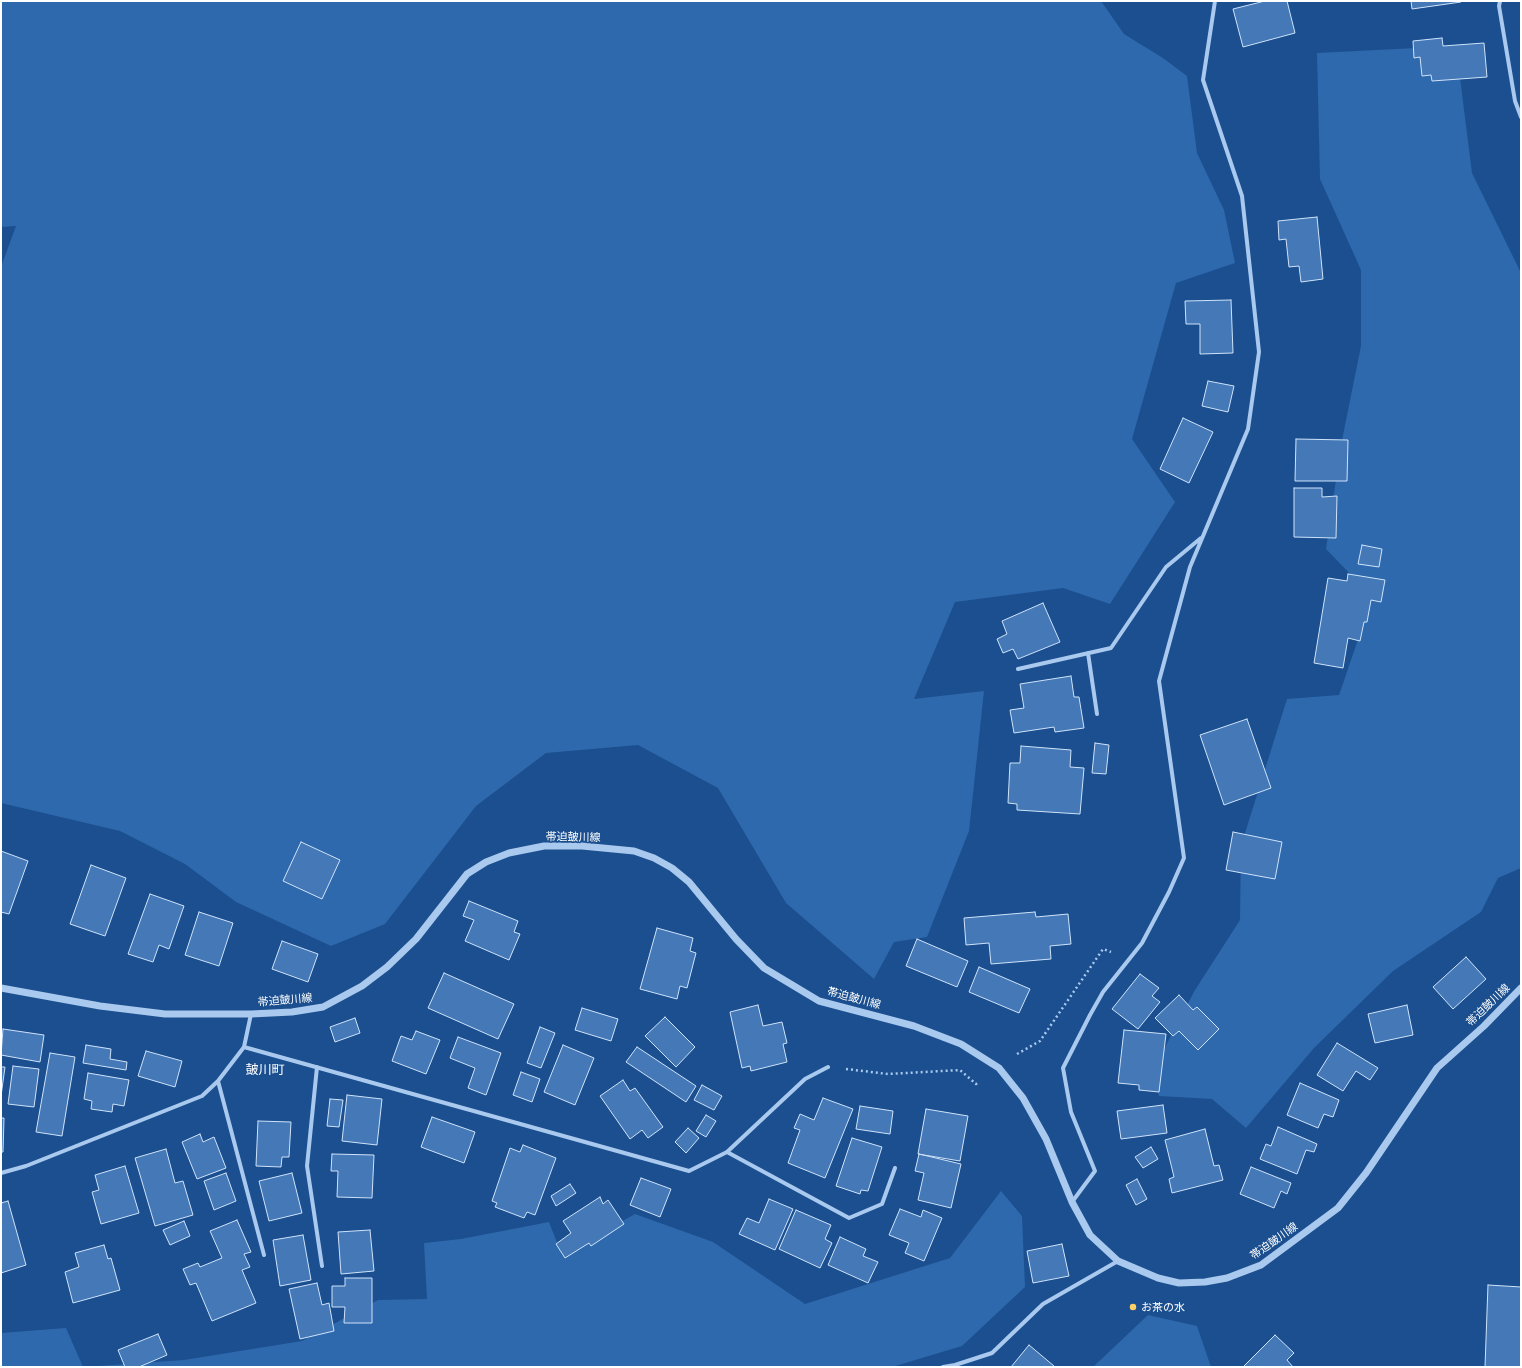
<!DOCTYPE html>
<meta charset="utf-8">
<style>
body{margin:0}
#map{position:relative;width:1522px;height:1368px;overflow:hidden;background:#1b4f8f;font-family:Ubuntu,sans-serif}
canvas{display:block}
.frame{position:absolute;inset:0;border:2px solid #fff;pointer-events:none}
</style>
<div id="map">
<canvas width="1522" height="1368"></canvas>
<div class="frame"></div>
</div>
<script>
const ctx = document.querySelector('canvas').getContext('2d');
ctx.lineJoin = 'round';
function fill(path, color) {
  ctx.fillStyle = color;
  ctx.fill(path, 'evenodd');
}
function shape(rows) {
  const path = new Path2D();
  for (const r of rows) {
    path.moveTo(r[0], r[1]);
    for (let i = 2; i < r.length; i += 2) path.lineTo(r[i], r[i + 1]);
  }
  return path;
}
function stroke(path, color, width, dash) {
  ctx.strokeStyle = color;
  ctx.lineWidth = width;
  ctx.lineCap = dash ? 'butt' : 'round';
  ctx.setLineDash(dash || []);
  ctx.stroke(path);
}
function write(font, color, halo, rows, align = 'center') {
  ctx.font = font + ' Ubuntu,"Noto Sans JP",sans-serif';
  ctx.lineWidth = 3;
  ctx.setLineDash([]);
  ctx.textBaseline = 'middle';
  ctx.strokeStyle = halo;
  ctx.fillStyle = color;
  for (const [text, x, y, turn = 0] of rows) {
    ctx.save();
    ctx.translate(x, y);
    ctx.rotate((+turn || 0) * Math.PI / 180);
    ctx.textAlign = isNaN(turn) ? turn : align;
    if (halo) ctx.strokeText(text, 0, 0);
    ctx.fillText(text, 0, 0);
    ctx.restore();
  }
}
fill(shape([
 [1,1,1101,1,1124,34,1163,58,1187,76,1197,153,1224,210,1235,263,1176,283,1132,439,1175,502,1110,604,1063,588,955,602,914,699,984,691,969,831,927,937,894,942,874,979,786,903,718,788,638,745,546,753,476,806,385,924,331,946,236,902,185,864,120,831,1,803,1,267,16,226,1,227],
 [1456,46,1472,173,1521,273,1521,868,1498,878,1481,912,1393,971,1314,1048,1246,1128,1212,1099,1159,1096,1152,1072,1195,990,1240,920,1241,846,1287,699,1339,695,1362,628,1355,579,1326,549,1341,445,1361,346,1361,270,1320,179,1317,53],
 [1001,1191,1022,1216,1025,1287,962,1346,892,1367,1,1367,1,1333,66,1328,83,1367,184,1360,302,1341,378,1300,427,1299,424,1243,461,1239,549,1222,562,1255,635,1214,713,1242,805,1304,950,1258],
 [1148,1315,1197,1326,1211,1367,1093,1367]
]), '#2e69ad');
const building = shape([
 [1265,1,1287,1,1295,33,1243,47,1233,9,1265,1],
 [1411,1,1461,1,1461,2,1412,9,1411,1],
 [1442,38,1443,46,1484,43,1487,77,1432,81,1431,75,1422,76,1420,57,1414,58,1413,41,1442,38],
 [1317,217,1323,279,1301,282,1299,266,1289,267,1286,239,1279,240,1278,221,1317,217],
 [1231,300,1233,353,1200,354,1200,324,1186,324,1185,301,1231,300],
 [1208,381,1234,386,1228,412,1202,406,1208,381],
 [1183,418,1213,432,1189,483,1160,469,1183,418],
 [1296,439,1348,440,1347,481,1295,481,1296,439],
 [1294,488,1322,488,1322,497,1337,496,1336,538,1294,537,1294,488],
 [1362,545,1382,549,1379,567,1358,564,1362,545],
 [1348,574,1385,580,1381,602,1371,600,1367,622,1364,622,1360,641,1348,638,1343,668,1314,663,1328,578,1347,581,1348,574],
 [1043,603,1060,642,1018,659,1013,649,1003,653,997,639,1007,634,1002,621,1043,603],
 [1071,676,1074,697,1079,697,1084,728,1055,732,1054,727,1014,733,1010,710,1024,708,1020,684,1071,676],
 [1247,719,1271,788,1224,805,1200,735,1247,719],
 [1095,743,1109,745,1106,774,1092,773,1095,743],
 [1021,746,1071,750,1070,767,1084,768,1080,814,1017,810,1017,804,1008,803,1010,763,1020,763,1021,746],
 [1233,832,1282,842,1275,879,1226,870,1233,832],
 [301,842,340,860,322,899,283,881,301,842],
 [1,851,28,861,9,914,1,912,1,851],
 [91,865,126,878,105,936,70,924,91,865],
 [150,894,184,906,169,949,159,945,153,962,128,954,150,894],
 [469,901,518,921,514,932,520,934,509,960,465,941,474,920,463,916,469,901],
 [199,912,233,923,219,966,185,955,199,912],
 [1035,912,1036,917,1068,914,1071,944,1050,946,1051,959,991,964,989,943,966,945,964,918,1035,912],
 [657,928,693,938,690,951,696,953,687,988,680,986,677,999,640,989,657,928],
 [917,939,968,961,957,987,906,966,917,939],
 [282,941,318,954,308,982,272,969,282,941],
 [1466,957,1486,979,1453,1009,1433,987,1466,957],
 [979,967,1030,989,1019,1013,969,992,979,967],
 [444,973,514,1004,498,1039,428,1008,444,973],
 [1140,974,1159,988,1152,996,1160,1002,1138,1029,1112,1009,1140,974],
 [1179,995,1193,1010,1197,1007,1219,1029,1198,1050,1179,1031,1173,1036,1155,1018,1179,995],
 [758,1005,763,1026,782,1022,787,1043,783,1044,787,1062,751,1071,750,1066,742,1068,730,1012,758,1005],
 [1407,1005,1413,1035,1375,1043,1368,1014,1407,1005],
 [582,1008,618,1019,611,1041,575,1030,582,1008],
 [665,1017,695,1047,676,1067,645,1036,665,1017],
 [355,1018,360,1033,335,1042,330,1027,355,1018],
 [540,1027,555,1033,541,1068,527,1063,540,1027],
 [3,1029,44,1035,40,1062,1,1055,3,1029],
 [1124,1030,1166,1034,1159,1092,1139,1090,1139,1085,1118,1083,1124,1030],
 [416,1031,440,1040,426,1074,392,1061,401,1036,412,1040,416,1031],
 [458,1037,501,1053,486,1095,468,1088,475,1068,450,1058,458,1037],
 [1337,1043,1378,1068,1370,1080,1356,1071,1343,1091,1317,1075,1337,1043],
 [86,1045,111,1049,110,1059,127,1062,126,1070,83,1063,86,1045],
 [563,1045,594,1058,575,1105,544,1092,563,1045],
 [637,1047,696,1086,686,1102,626,1062,637,1047],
 [146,1051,182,1061,175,1087,138,1076,146,1051],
 [50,1053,75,1057,62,1136,36,1132,50,1053],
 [13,1066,39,1069,34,1107,8,1104,13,1066],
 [1,1067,5,1067,1,1096,1,1067],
 [521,1072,540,1079,532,1102,513,1095,521,1072],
 [88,1073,129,1080,124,1106,113,1104,112,1112,91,1109,92,1101,84,1099,88,1073],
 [623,1080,630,1091,635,1088,663,1127,648,1138,642,1130,630,1139,600,1096,623,1080],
 [1300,1083,1339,1100,1333,1117,1324,1114,1318,1128,1287,1115,1300,1083],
 [702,1085,722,1096,714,1110,694,1100,702,1085],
 [347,1095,382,1099,377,1145,342,1141,347,1095],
 [823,1098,853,1109,825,1178,788,1163,800,1130,794,1128,800,1114,814,1120,823,1098],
 [330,1099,343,1100,339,1127,327,1126,330,1099],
 [1163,1105,1167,1133,1121,1139,1117,1111,1163,1105],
 [860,1106,893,1111,890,1134,856,1129,860,1106],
 [926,1109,968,1116,960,1161,918,1154,926,1109],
 [706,1115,716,1121,706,1137,696,1131,706,1115],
 [432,1117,475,1132,464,1163,421,1147,432,1117],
 [1,1118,4,1118,3,1152,1,1152,1,1118],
 [258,1121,291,1122,289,1157,282,1157,281,1167,256,1166,258,1121],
 [1278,1127,1317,1144,1314,1152,1306,1150,1297,1174,1260,1159,1266,1144,1271,1146,1278,1127],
 [688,1128,699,1138,686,1153,675,1142,688,1128],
 [1205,1129,1214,1166,1219,1165,1223,1180,1172,1193,1169,1179,1174,1177,1165,1140,1205,1129],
 [200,1134,203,1142,214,1137,226,1168,197,1179,182,1142,200,1134],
 [852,1138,882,1147,868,1191,861,1190,860,1194,836,1186,852,1138],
 [523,1145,556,1158,535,1215,527,1212,524,1218,495,1207,497,1203,492,1201,510,1148,520,1152,523,1145],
 [1151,1147,1158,1159,1143,1168,1135,1157,1151,1147],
 [166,1149,175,1183,183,1181,193,1215,155,1226,135,1158,166,1149],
 [332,1154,374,1155,372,1198,337,1197,338,1171,331,1171,332,1154],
 [919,1154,961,1164,951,1208,918,1200,924,1173,915,1171,919,1154],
 [125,1166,139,1213,101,1224,92,1192,99,1190,95,1175,125,1166],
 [1251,1167,1291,1183,1287,1194,1281,1191,1274,1208,1240,1194,1251,1167],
 [226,1173,236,1201,214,1210,204,1181,226,1173],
 [292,1173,302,1213,269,1221,259,1181,292,1173],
 [641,1178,671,1189,660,1217,630,1205,641,1178],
 [1137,1179,1147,1199,1136,1205,1126,1185,1137,1179],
 [570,1184,576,1193,556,1206,551,1196,570,1184],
 [600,1197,603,1204,608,1200,624,1224,591,1246,589,1243,565,1258,556,1244,571,1233,563,1221,600,1197],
 [769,1199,793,1209,775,1250,739,1234,747,1218,759,1223,769,1199],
 [8,1201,26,1265,1,1273,1,1203,8,1201],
 [900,1209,921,1217,923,1210,942,1218,924,1261,905,1253,909,1243,889,1235,900,1209],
 [796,1210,831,1225,825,1239,832,1243,820,1268,779,1249,796,1210],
 [237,1220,251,1252,244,1254,250,1267,242,1270,256,1303,212,1321,196,1283,190,1285,183,1269,198,1263,200,1267,222,1258,210,1231,237,1220],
 [184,1221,190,1236,170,1245,163,1230,184,1221],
 [370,1230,374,1271,341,1274,338,1232,370,1230],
 [303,1235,311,1280,280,1286,273,1240,303,1235],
 [840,1237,866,1249,863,1256,878,1262,868,1283,828,1265,840,1237],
 [1062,1244,1069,1276,1033,1283,1027,1251,1062,1244],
 [104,1245,108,1259,111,1258,120,1290,73,1303,65,1272,79,1267,75,1253,104,1245],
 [345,1278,372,1278,372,1323,344,1323,345,1307,332,1307,332,1286,345,1286,345,1278],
 [317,1283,322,1305,329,1303,334,1331,300,1339,289,1289,317,1283],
 [1488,1285,1521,1287,1521,1367,1485,1367,1488,1285],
 [158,1334,167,1355,139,1367,125,1367,118,1350,158,1334],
 [1275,1335,1294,1353,1287,1360,1293,1367,1243,1367,1275,1335],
 [1029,1345,1054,1366,1053,1367,1011,1367,1029,1345]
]);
fill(building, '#4478b7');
stroke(building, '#cfe3fa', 1);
stroke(shape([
 [1017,1054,1040,1041,1103,949,1111,952],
 [846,1069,888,1074,960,1070,976,1084,979,1082]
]), '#a9c9ee', 2.5, [2, 3]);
stroke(shape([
 [1500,1,1499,6,1515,101,1521,117],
 [1088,653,1097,714],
 [1018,669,1111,648,1166,567,1201,538],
 [244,1047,689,1171,727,1152,805,1079,828,1067],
 [317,1067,307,1166,322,1266],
 [218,1081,264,1255],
 [727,1152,849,1218,882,1204,895,1168],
 [1,1173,26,1166,202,1096,218,1081,244,1047,251,1014],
 [1072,1202,1095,1171,1071,1112,1063,1068,1090,1015,1103,992,1142,943,1169,892,1184,858,1159,681,1190,567,1248,429,1259,352,1242,196,1203,80,1215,1],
 [943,1367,955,1365,992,1353,1043,1304,1118,1261]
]), '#a9c9ee', 4);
stroke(shape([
 [1,988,100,1006,165,1014,251,1014,292,1012,323,1007,362,986,387,967,416,939,467,874,486,862,509,853,544,846,582,846,634,851,654,858,672,868,689,882,736,939,764,968,819,1001,914,1026,961,1044,999,1068,1023,1098,1046,1139,1072,1202,1090,1235,1118,1261,1158,1278,1179,1283,1205,1282,1227,1278,1261,1265,1338,1208,1366,1173,1437,1068,1484,1026,1521,988]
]), '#a9c9ee', 7);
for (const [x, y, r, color] of [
 [1133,1307,4,"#ffd166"]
]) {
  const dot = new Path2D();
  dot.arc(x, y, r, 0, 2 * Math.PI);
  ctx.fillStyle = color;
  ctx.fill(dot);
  stroke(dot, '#1b4f8f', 1.5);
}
write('11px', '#fff', '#1b4f8f', [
 ["帯迫皷川線",573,837,1],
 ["帯迫皷川線",854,998,15],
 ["帯迫皷川線",285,1000,-5],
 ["帯迫皷川線",1488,1005,-44],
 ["帯迫皷川線",1274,1241,-35]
]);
write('11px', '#fff', '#1b4f8f', [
 ["お茶の水",1141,1307]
], 'left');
write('13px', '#fff', '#1b4f8f', [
 ["皷川町",265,1070]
]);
</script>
